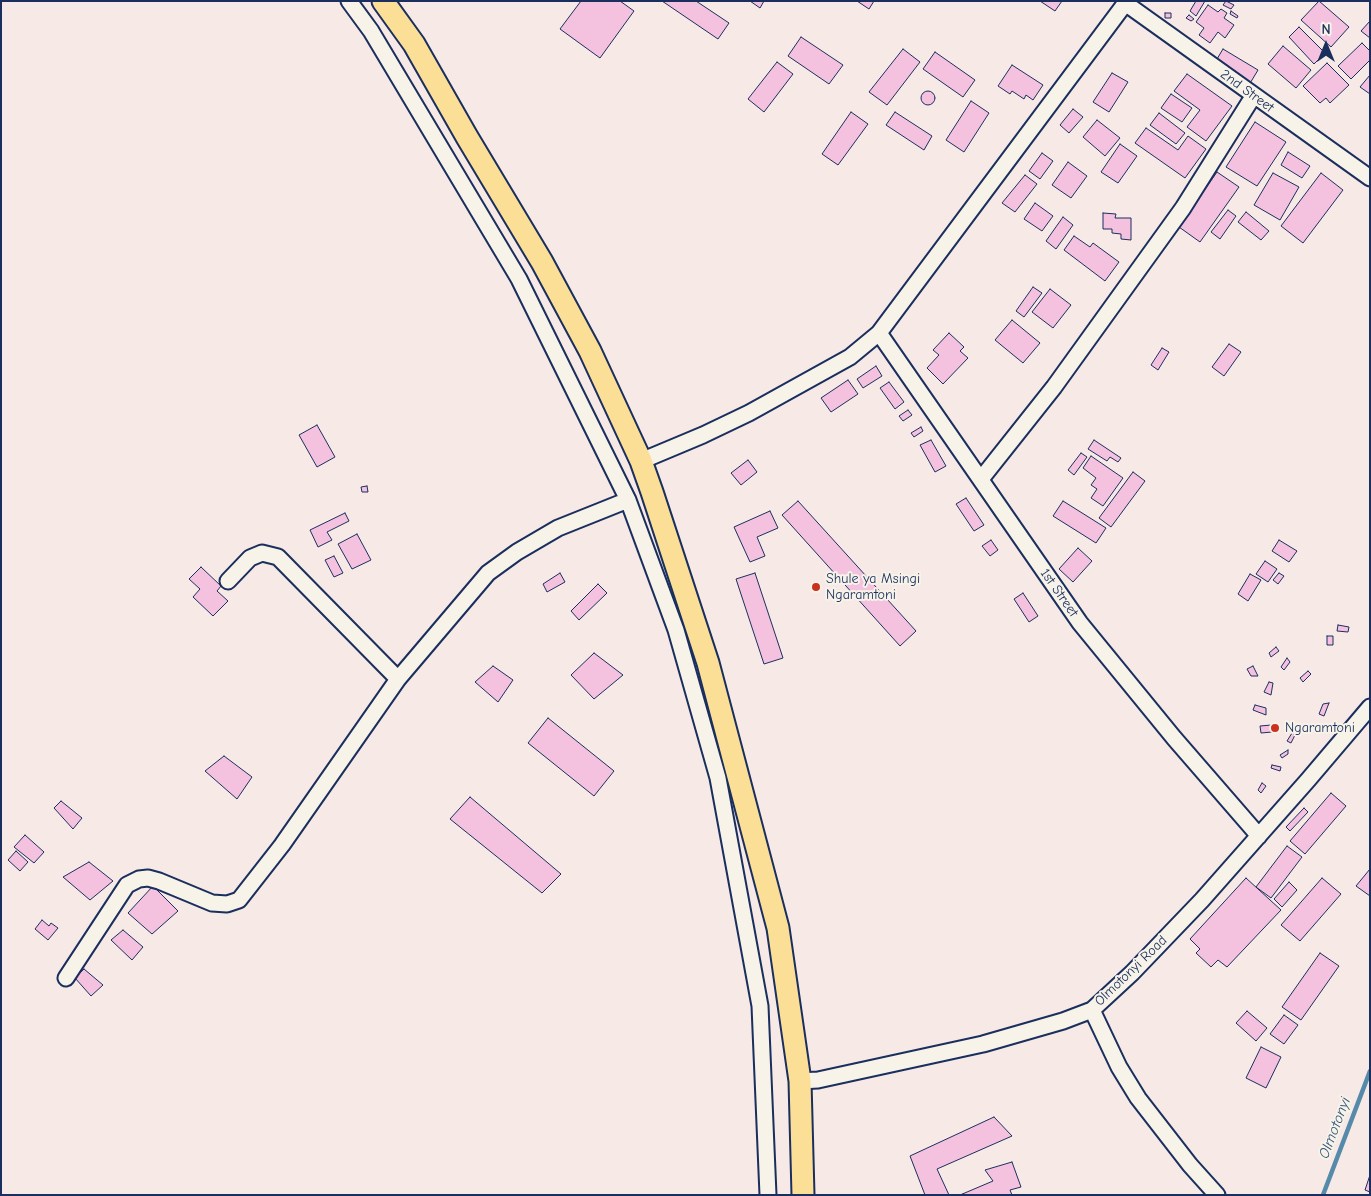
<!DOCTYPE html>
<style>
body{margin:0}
#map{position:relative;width:1371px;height:1196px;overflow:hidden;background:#f6e9e6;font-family:"Comic Neue",sans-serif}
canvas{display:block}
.frame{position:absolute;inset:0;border:2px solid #1b2f5e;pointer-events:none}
.north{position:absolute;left:1301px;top:20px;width:50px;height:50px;-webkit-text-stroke:4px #f7f3e8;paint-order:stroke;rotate:0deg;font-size:14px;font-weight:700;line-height:20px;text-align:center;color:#1b2f5e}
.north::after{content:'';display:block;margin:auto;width:18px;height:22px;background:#1b2f5e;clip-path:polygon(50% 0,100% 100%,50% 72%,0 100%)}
</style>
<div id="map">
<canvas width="1371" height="1196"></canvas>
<div class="frame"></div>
<div class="north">N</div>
</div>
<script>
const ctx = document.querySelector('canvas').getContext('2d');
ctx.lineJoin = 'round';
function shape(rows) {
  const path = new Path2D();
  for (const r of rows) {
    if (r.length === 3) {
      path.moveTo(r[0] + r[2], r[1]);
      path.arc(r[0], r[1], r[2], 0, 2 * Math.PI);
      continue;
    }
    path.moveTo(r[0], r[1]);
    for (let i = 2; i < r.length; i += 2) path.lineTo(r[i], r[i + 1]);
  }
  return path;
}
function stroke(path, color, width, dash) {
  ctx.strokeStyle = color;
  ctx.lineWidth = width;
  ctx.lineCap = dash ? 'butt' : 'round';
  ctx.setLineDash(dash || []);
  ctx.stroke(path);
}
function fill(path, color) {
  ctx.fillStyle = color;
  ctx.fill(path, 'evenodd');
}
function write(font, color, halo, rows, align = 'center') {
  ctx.font = font + ' "Comic Neue",sans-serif';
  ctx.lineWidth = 4;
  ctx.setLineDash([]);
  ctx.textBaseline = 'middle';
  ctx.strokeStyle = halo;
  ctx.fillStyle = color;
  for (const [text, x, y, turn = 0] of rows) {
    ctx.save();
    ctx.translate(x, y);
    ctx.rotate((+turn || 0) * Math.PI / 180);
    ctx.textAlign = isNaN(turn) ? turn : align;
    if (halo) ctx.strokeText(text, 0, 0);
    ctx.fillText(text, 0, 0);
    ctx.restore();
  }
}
stroke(shape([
 [1323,1195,1370,1071]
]), '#568aab', 4.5);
const building = shape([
 [581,1,620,1,634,11,600,58,560,29,581,1],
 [662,1,696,1,729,23,718,39,662,1],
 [750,1,764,1,760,8,750,1],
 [857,1,874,1,869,9,857,1],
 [1040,1,1062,1,1055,11,1040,1],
 [1196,1,1205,1,1196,16,1190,11,1196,1],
 [1226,1,1234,5,1231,9,1223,5,1226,1],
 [1319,1,1349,27,1331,47,1301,20,1319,1],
 [1208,5,1218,12,1221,9,1227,13,1224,18,1234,25,1225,38,1218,32,1210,43,1199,35,1204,28,1196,22,1208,5],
 [1231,11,1238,16,1237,18,1230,14,1231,11],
 [1165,13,1171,13,1171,18,1165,18,1165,13],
 [1189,15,1194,19,1191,21,1186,18,1189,15],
 [1370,21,1370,38,1361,31,1370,21],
 [1299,27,1325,53,1314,64,1289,37,1299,27],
 [801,37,843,65,829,84,788,56,801,37],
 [1362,43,1370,51,1370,60,1351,79,1338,66,1362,43],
 [1283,46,1311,70,1296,88,1268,64,1283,46],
 [903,49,920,62,887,105,869,92,903,49],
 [1223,49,1258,70,1249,85,1214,64,1223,49],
 [935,52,975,80,963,97,923,69,935,52],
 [777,62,793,74,764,112,748,99,777,62],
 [1327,63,1349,85,1330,103,1326,98,1320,103,1303,86,1327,63],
 [1012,65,1043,85,1033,100,1026,95,1024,99,1012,91,1010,94,998,86,1012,65],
 [1112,73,1128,82,1109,112,1093,102,1112,73],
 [1187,74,1232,106,1206,141,1187,127,1200,110,1174,91,1187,74],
 [1370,75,1370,94,1360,87,1370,75],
 [928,98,7],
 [1171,94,1192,108,1182,122,1161,108,1171,94],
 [971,101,989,113,964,152,946,140,971,101],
 [1073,109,1083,117,1069,133,1060,125,1073,109],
 [851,112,868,124,838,165,822,154,851,112],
 [895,112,932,136,924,150,886,125,895,112],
 [1159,113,1185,133,1176,144,1150,125,1159,113],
 [1097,120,1120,138,1105,156,1083,137,1097,120],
 [1255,122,1286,142,1257,186,1226,167,1255,122],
 [1146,128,1178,150,1188,136,1206,149,1185,178,1135,143,1146,128],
 [1120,144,1137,156,1118,183,1101,172,1120,144],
 [1288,152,1310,166,1302,178,1281,165,1288,152],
 [1042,153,1053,161,1040,179,1029,171,1042,153],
 [1068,162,1087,176,1071,198,1052,185,1068,162],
 [1217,172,1239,187,1200,242,1179,227,1217,172],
 [1273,173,1299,187,1280,220,1254,205,1273,173],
 [1321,173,1343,190,1303,243,1281,226,1321,173],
 [1025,175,1037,184,1015,212,1002,203,1025,175],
 [1035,203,1053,216,1042,231,1024,219,1035,203],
 [1228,210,1236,216,1220,239,1211,232,1228,210],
 [1246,212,1269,231,1261,240,1238,222,1246,212],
 [1103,213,1116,214,1115,218,1131,218,1131,240,1121,239,1121,234,1112,233,1112,229,1103,229,1103,213],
 [1063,217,1073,225,1056,249,1046,241,1063,217],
 [1074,236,1090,247,1093,243,1119,262,1105,281,1064,250,1074,236],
 [1033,287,1042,293,1024,317,1016,311,1033,287],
 [1050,289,1071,305,1053,328,1032,312,1050,289],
 [1012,320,1040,343,1023,363,995,340,1012,320],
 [949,333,964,347,960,351,968,358,943,384,927,368,939,355,933,350,949,333],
 [1229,344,1241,352,1224,376,1212,367,1229,344],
 [1162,348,1169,352,1158,370,1151,365,1162,348],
 [876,366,882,376,863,388,857,379,876,366],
 [848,380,858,394,831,412,821,398,848,380],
 [889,382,904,402,895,409,880,388,889,382],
 [908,410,912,415,903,421,899,416,908,410],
 [317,425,335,457,317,467,299,435,317,425],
 [921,427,923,431,914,437,911,433,921,427],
 [931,440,946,466,935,472,920,445,931,440],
 [1094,440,1121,458,1118,462,1110,457,1107,461,1088,449,1094,440],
 [1081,453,1087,457,1074,475,1068,470,1081,453],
 [1091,456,1123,478,1103,506,1091,498,1097,489,1091,485,1096,478,1083,468,1091,456],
 [748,460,757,472,741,485,731,473,748,460],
 [1133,472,1145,481,1111,527,1099,518,1133,472],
 [367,486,368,492,362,492,361,487,367,486],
 [966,498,984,525,974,531,956,504,966,498],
 [798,501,916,631,900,646,782,515,798,501],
 [1063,501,1106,528,1096,543,1053,516,1063,501],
 [770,511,778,528,757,537,765,556,750,562,734,527,770,511],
 [345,513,349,521,327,532,332,540,318,547,310,530,345,513],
 [357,534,371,560,352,569,338,544,357,534],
 [991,540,998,550,990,556,982,546,991,540],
 [1279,540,1297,551,1289,562,1272,551,1279,540],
 [1078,548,1092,561,1073,582,1059,569,1078,548],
 [334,556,343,573,334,577,325,560,334,556],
 [1265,561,1277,569,1268,582,1256,574,1265,561],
 [201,567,221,586,217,591,228,601,213,616,193,597,200,589,189,579,201,567],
 [560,573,565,582,547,592,543,584,560,573],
 [755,573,783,658,764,664,736,579,755,573],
 [1279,573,1284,576,1278,584,1273,580,1279,573],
 [1250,574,1261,580,1248,601,1238,594,1250,574],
 [598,584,607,593,579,620,571,611,598,584],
 [1023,593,1038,616,1029,622,1014,599,1023,593],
 [1338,625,1349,627,1348,632,1337,631,1338,625],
 [1327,636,1333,636,1333,645,1327,645,1327,636],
 [1276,647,1279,651,1271,657,1269,653,1276,647],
 [594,653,623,675,594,699,571,675,594,653],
 [1287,658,1290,662,1284,670,1281,667,1287,658],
 [493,666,513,680,498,702,475,682,493,666],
 [1253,666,1258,676,1251,676,1247,669,1253,666],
 [1308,671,1311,674,1303,682,1300,678,1308,671],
 [1269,682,1273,683,1271,695,1264,692,1269,682],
 [1329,703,1324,716,1319,714,1323,704,1329,703],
 [1255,705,1266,708,1266,715,1253,710,1255,705],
 [548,718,614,771,594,796,528,743,548,718],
 [1272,725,1272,732,1261,733,1260,726,1272,725],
 [1292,733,1295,735,1291,743,1287,741,1292,733],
 [1288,750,1288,754,1282,758,1280,755,1288,750],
 [224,756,252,777,237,799,205,771,224,756],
 [1272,765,1281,767,1280,771,1271,768,1272,765],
 [1262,783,1266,786,1261,793,1258,790,1262,783],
 [1331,793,1346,806,1305,854,1290,841,1331,793],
 [470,797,561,874,542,893,450,819,470,797],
 [61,801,82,818,73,829,54,808,61,801],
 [1304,808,1308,812,1290,831,1286,827,1304,808],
 [25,835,44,852,34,863,14,847,25,835],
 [1287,846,1302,857,1271,898,1256,887,1287,846],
 [16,851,28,862,20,871,8,860,16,851],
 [89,862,113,881,90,900,63,877,89,862],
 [1370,869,1370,896,1356,886,1370,869],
 [1246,878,1281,910,1227,967,1218,960,1211,967,1196,953,1200,949,1190,939,1246,878],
 [1322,878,1341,894,1300,941,1281,925,1322,878],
 [1289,882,1297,890,1282,907,1274,899,1289,882],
 [153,886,178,911,152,934,128,913,153,886],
 [42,920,49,926,51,923,58,928,48,940,35,929,42,920],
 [123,930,143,947,132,960,111,940,123,930],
 [1320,953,1339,966,1301,1020,1282,1007,1320,953],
 [84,969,103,985,91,996,75,978,84,969],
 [1247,1011,1267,1028,1256,1041,1236,1023,1247,1011],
 [1284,1015,1298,1025,1284,1044,1270,1034,1284,1015],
 [1261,1047,1281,1057,1266,1088,1246,1078,1261,1047],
 [994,1117,1012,1136,937,1169,949,1195,925,1195,910,1156,994,1117],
 [1012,1162,1021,1187,1010,1190,1012,1195,960,1195,993,1181,985,1170,1012,1162],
 [1370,1175,1370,1192,1365,1190,1370,1175]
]);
fill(building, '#f4c1df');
stroke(building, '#1b2f5e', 1);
const minor = shape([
 [349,1,371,31,519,279,628,500,676,630,718,778,760,1006,768,1195],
 [1125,3,1370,178],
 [879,333,1080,623,1174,738,1259,836],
 [641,461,703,435,749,413,850,357,879,333,1127,1],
 [981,479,1054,387,1183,208,1254,95],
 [228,581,250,558,262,553,278,557,398,679],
 [66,978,127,885,139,879,148,878,159,881,212,903,227,904,239,900,282,845,398,679,488,573,517,552,558,528,628,500],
 [1092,1010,1119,1067,1138,1098,1190,1165,1217,1195],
 [800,1081,818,1080,983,1044,1063,1021,1092,1010,1132,973,1202,900,1308,780,1370,707]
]);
const highway = shape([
 [383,1,414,44,467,137,542,262,590,351,641,461,652,492,708,663,778,928,800,1081,803,1195]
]);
stroke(minor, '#1b2f5e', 19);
stroke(highway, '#1b2f5e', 25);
stroke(minor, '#f7f3e8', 15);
stroke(highway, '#fbdf96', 21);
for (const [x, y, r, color] of [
 [816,587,5,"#c8321e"],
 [1275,728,5,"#c8321e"]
]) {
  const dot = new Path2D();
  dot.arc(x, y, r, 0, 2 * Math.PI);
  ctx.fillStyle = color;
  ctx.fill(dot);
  stroke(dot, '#f7f3e8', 2);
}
write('14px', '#1b2f5e', '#f7f3e8', [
 ["2nd Street",1247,91,36],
 ["1st Street",1059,593,55],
 ["Olmotonyi Road",1131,971,-44]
]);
write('14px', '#1b2f5e', '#f7f3e8', [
 ["Shule ya Msingi",826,579],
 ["Ngaramtoni",826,595],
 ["Ngaramtoni",1285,728]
], 'left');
write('italic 15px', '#34557e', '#f7f3e8', [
 ["Olmotonyi",1335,1128,-69]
]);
</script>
